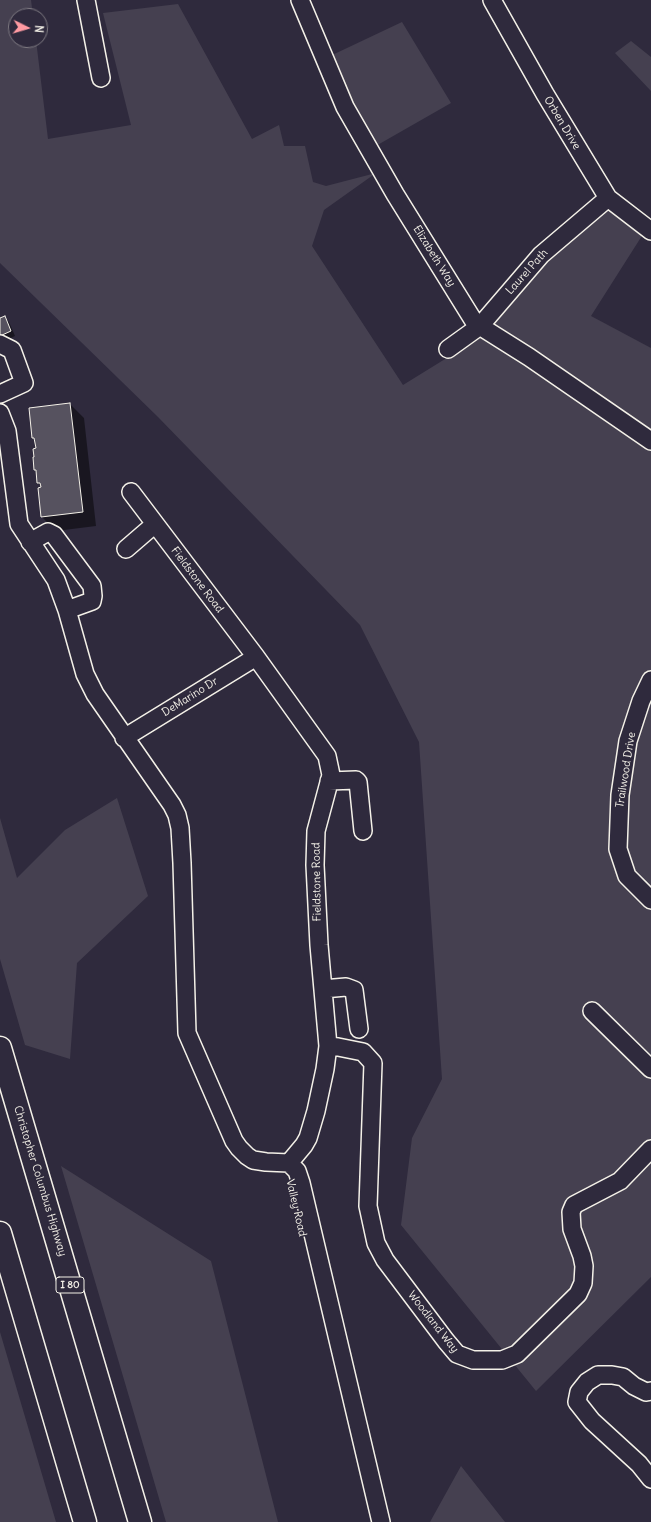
<!DOCTYPE html>
<style>
body{margin:0}
#map{position:relative;width:651px;height:1522px;overflow:hidden;background:#2f2a3d;font-family:Delius,sans-serif}
canvas{display:block}
.north{position:absolute;left:8px;top:8px;width:40px;height:40px;box-sizing:border-box;background:#2f2a3d;border:1px solid #7e7a81;border-radius:50%;rotate:95deg;font-size:11px;font-weight:700;line-height:16px;text-align:center;color:#f4f1e8}
.north::after{content:'';display:block;margin:auto;width:14px;height:18px;background:#ff9aa2;clip-path:polygon(50% 0,100% 100%,50% 72%,0 100%)}
</style>
<div id="map">
<canvas width="651" height="1522"></canvas>
<div class="north">N</div>
</div>
<script>
const ctx = document.querySelector('canvas').getContext('2d');
ctx.lineJoin = 'round';
function fill(path, color) {
  ctx.fillStyle = color;
  ctx.fill(path, 'evenodd');
}
function shape(rows) {
  const path = new Path2D();
  for (const r of rows) {
    path.moveTo(r[0], r[1]);
    for (let i = 2; i < r.length; i += 2) path.lineTo(r[i], r[i + 1]);
  }
  return path;
}
function stroke(path, color, width, dash) {
  ctx.strokeStyle = color;
  ctx.lineWidth = width;
  ctx.lineCap = dash ? 'butt' : 'round';
  ctx.setLineDash(dash || []);
  ctx.stroke(path);
}
function write(font, color, halo, rows, align = 'center') {
  ctx.font = font + ' Delius,sans-serif';
  ctx.lineWidth = 3;
  ctx.setLineDash([]);
  ctx.textBaseline = 'middle';
  ctx.strokeStyle = halo;
  ctx.fillStyle = color;
  for (const [text, x, y, turn = 0] of rows) {
    ctx.save();
    ctx.translate(x, y);
    ctx.rotate((+turn || 0) * Math.PI / 180);
    ctx.textAlign = isNaN(turn) ? turn : align;
    if (halo) ctx.strokeText(text, 0, 0);
    ctx.fillText(text, 0, 0);
    ctx.restore();
  }
}
fill(shape([
 [0,0,31,0,33,16,16,16,16,40,36,40,48,139,131,125,103,13,178,4,252,139,279,125,284,146,305,146,313,182,326,186,376,173,324,210,312,246,403,385,471,343,547,260,606,205,645,231,591,316,651,348,651,1277,536,1391,401,1225,412,1138,442,1079,419,742,360,625,158,417,0,263],
 [402,22,451,103,374,147,328,57],
 [631,41,651,57,651,91,615,53],
 [117,798,148,896,77,963,70,1059,25,1045,0,959,0,818,17,878,65,830],
 [61,1166,211,1261,278,1522,166,1522],
 [0,1332,56,1522,0,1522],
 [461,1466,505,1522,430,1522]
]), '#454050');
fill(shape([
 [4,317,9,322,15,336,0,343,0,319],
 [70,404,84,418,96,526,56,531,42,517,41,486,38,483,37,472,35,470,34,458,37,449,36,440,33,438]
]), '#0007');
const building = shape([
 [5,316,11,331,0,336,0,318,5,316],
 [70,403,83,512,41,517,38,488,41,487,40,483,37,483,36,470,34,470,33,457,34,457,33,449,36,448,34,438,32,438,29,408,70,403]
]);
fill(building, '#56525f');
stroke(building, '#f4f1e8', 1);
const minor = shape([
 [86,0,101,78],
 [300,0,345,107,395,194,475,323,529,357,651,441],
 [492,0,545,94,608,198,651,231],
 [0,344,12,350,24,383,0,394],
 [448,349,480,326,541,255,608,198],
 [0,413,7,431,19,524,56,580,67,610,85,674,95,694,172,805,177,815,180,828,182,863,187,1033,234,1141,239,1148,247,1156,253,1160,266,1162,289,1163],
 [131,492,256,657,327,756,331,775,316,831,315,865,319,945,328,1046,325,1069,316,1111,308,1138,304,1145,289,1163],
 [30,542,48,532,54,535,92,586,93,596,92,601,67,610],
 [126,549,155,524],
 [651,680,641,701,628,741,620,795,618,849,627,876,651,900],
 [124,738,256,657],
 [329,781,356,780,358,782,363,831],
 [323,989,346,987,354,990,359,1029],
 [592,1011,651,1069],
 [328,1046,338,1047,363,1052,373,1063,368,1206,376,1243,385,1260,446,1341,457,1354,473,1360,502,1360,517,1354,578,1294,583,1283,584,1266,582,1256,572,1229,571,1212,574,1205,620,1181,651,1149],
 [289,1163,297,1171,301,1183,381,1522],
 [651,1391,646,1392,634,1386,623,1377,612,1375,598,1375,587,1382,579,1392,577,1402,592,1421,639,1464,651,1479]
]);
const highway = shape([
 [0,1048,140,1522],
 [0,1233,85,1522]
]);
stroke(minor, '#f4f1e8', 20);
stroke(highway, '#f4f1e8', 25);
stroke(minor, '#2f2a3d', 17);
stroke(highway, '#2f2a3d', 22);
for (const [x, y, w] of [
 [70,1285,28]
]) {
  const box = new Path2D();
  box.roundRect(x - w / 2, y - 8, w, 16, 3);
  ctx.fillStyle = '#2f2a3d';
  ctx.fill(box);
  stroke(box, '#f4f1e8', 1);
}
write('bold 10px', '#f4f1e8', null, [
 ["I 80",70,1285]
]);
write('11px', '#f4f1e8', '#2f2a3d', [
 ["Orben Drive",562,123,59],
 ["Elizabeth Way",434,256,58],
 ["Laurel Path",527,272,-48],
 ["Fieldstone Road",197,580,53],
 ["DeMarino Dr",190,697,-32],
 ["Trailwood Drive",626,770,-81],
 ["Fieldstone Road",317,882,-91],
 ["Christopher Columbus Highway",40,1181,73],
 ["Valley Road",296,1208,77],
 ["Woodland Way",433,1322,52]
]);
</script>
